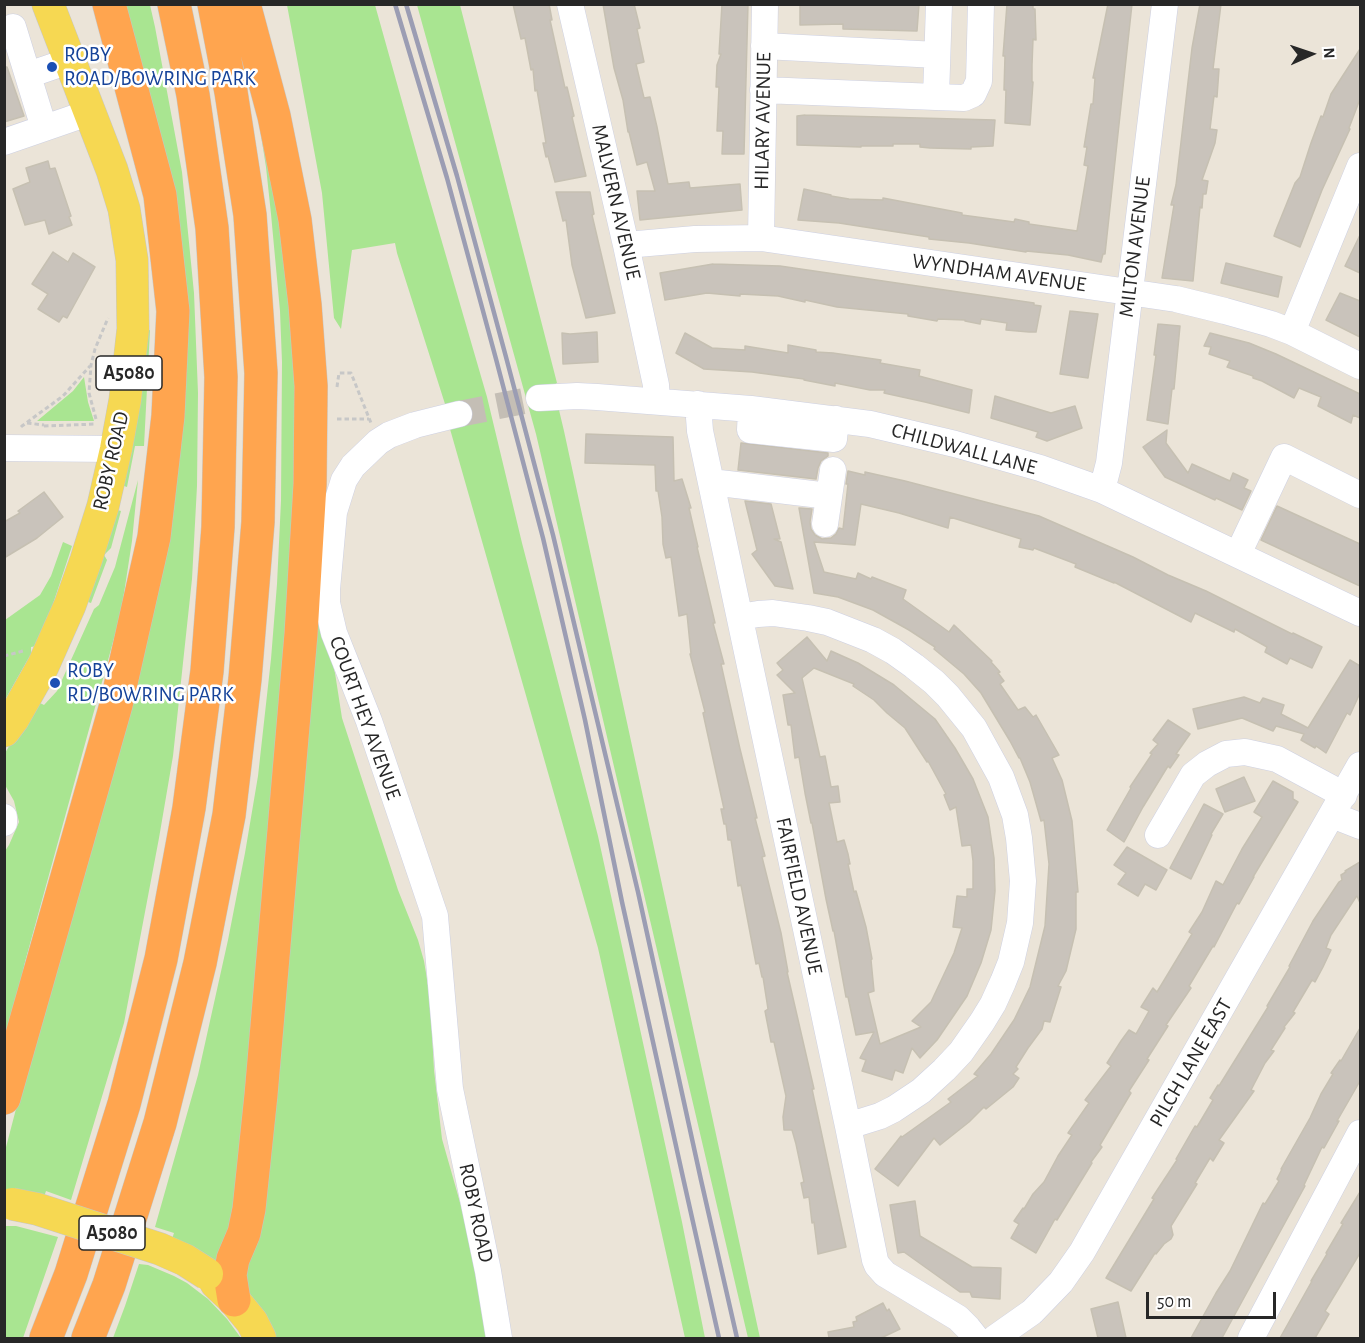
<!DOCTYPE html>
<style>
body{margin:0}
#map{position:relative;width:1365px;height:1343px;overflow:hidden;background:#ebe4d8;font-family:"Alegreya Sans",sans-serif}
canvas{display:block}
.frame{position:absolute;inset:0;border:6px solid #272727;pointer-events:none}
.north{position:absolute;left:1281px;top:24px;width:60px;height:60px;-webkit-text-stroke:4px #fff;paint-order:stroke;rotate:87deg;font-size:16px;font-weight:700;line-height:24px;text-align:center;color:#272727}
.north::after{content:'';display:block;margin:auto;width:21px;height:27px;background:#272727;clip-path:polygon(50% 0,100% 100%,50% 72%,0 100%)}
.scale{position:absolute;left:1146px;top:1292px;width:130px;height:27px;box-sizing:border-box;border:3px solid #272727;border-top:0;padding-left:8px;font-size:18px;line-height:21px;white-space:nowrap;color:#272727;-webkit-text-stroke:4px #fff;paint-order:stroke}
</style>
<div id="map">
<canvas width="1365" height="1343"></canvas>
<div class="frame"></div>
<div class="north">N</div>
<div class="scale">50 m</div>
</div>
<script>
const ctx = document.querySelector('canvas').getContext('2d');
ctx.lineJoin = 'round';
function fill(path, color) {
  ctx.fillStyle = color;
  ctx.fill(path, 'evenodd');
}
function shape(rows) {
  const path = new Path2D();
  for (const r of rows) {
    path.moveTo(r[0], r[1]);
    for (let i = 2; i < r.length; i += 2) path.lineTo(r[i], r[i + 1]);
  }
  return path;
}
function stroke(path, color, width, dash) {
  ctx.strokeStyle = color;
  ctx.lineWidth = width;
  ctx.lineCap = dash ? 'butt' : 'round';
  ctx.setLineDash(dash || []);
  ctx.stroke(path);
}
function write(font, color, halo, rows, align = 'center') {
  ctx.font = font + ' "Alegreya Sans",sans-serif';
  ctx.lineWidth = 5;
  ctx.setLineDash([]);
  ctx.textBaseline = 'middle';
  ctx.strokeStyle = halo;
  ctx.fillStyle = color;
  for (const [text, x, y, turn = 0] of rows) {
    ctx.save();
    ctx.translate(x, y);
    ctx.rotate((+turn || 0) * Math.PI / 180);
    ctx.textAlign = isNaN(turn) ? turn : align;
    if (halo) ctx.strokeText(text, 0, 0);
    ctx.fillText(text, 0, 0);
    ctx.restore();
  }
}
fill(shape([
 [123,5,150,5,155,27,182,172,194,293,198,393,197,486,192,579,173,756,159,838,124,1023,71,1200,46,1191,43,1200,5,1194,5,1151,16,1109,180,414],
 [287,5,375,5,424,180,487,397,522,543,598,836,682,1222,705,1338,685,1338,598,948,450,429,454,407,445,404,397,253,395,243,352,250,341,329,334,318,322,193],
 [417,5,460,5,557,383,546,391,548,405,559,410,564,431,760,1338,748,1338,536,434],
 [255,97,292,277,298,506,241,1218,224,1273,171,1242,174,1233,155,1227,198,1075,228,940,245,853,258,776,271,659,277,584,281,501,282,362,280,311,271,214,266,167],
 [150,330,144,446,135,446,127,487,121,485,145,331],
 [84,377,88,402,94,421,37,421,73,391],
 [138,480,132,541,121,613,25,962,5,1055,5,851,9,845,19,822,14,801,5,785,5,753,24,722,40,703,44,705,57,691,94,609,99,605,115,567],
 [114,509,121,511,111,548,104,555,107,560,91,603,88,602,96,569],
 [63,542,72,546,54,601,49,619,37,646,31,647,31,654,5,700,5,620,40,595,51,576],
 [315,594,335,673,342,718,398,890,418,940,424,961,430,997,434,1070,442,1139,467,1227,487,1338,276,1338,266,1321,248,1294,245,1277],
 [5,1226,16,1226,58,1237,23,1338,5,1338],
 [139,1264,148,1265,174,1276,187,1283,208,1299,227,1319,241,1338,113,1338,125,1306]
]), '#a9e591');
const building = shape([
 [513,4,549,4,552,20,550,20,565,88,567,87,574,116,572,117,586,176,555,182,548,156,546,157,543,143,546,143,537,90,535,91,533,69,531,70,525,38,521,39,513,4],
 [603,4,634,4,640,28,637,29,644,62,636,64,644,98,650,97,657,127,668,184,689,182,690,188,740,184,742,210,640,220,637,191,655,191,647,162,637,165,629,132,628,132,623,100,614,68,603,4],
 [722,4,748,4,744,154,722,154,723,131,717,131,719,87,716,87,717,65,721,54,719,54,722,4],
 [800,4,919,4,917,31,843,29,843,24,800,25,800,4],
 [1007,4,1033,4,1033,9,1035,9,1036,40,1033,39,1032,65,1032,82,1033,82,1030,125,1005,123,1006,90,1004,90,1005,56,1003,56,1007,4],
 [1108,4,1132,4,1105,254,1103,254,1101,262,1068,255,1026,251,1026,252,969,243,929,239,929,237,839,223,798,220,804,189,831,195,831,196,849,199,883,200,883,198,962,213,962,215,1014,222,1015,219,1029,222,1029,224,1077,231,1088,166,1084,165,1087,147,1084,147,1091,104,1093,104,1095,78,1093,78,1108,4],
 [1200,4,1221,4,1213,69,1219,69,1217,97,1214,96,1210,129,1217,130,1215,143,1202,180,1208,181,1206,194,1203,194,1202,208,1200,207,1193,281,1162,278,1174,205,1171,205,1176,185,1192,48,1200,4],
 [1360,49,1360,99,1349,128,1350,129,1322,190,1300,247,1274,236,1276,230,1295,183,1300,177,1311,143,1321,116,1323,117,1331,94,1360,49],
 [4,67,7,67,24,116,4,122,4,67],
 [805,115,995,120,993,146,971,147,971,149,930,148,920,147,920,144,893,144,893,146,861,146,861,147,797,145,797,116,805,115],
 [48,161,50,169,55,168,71,216,69,217,72,225,49,234,45,220,25,225,13,189,30,182,26,168,48,161],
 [556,192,590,192,594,214,592,215,615,313,586,318,572,265,566,220,563,221,556,192],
 [1360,235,1360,273,1345,266,1360,235],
 [53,252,68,262,73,253,95,267,67,318,63,316,59,322,38,309,48,294,32,284,53,252],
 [1226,263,1282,277,1278,297,1221,283,1226,263],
 [713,264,780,266,1034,303,1034,305,1041,306,1036,332,1029,332,1006,330,1007,323,981,319,980,324,965,321,965,320,938,319,937,321,908,316,908,314,837,307,805,300,805,302,778,296,740,294,740,296,707,293,665,300,660,273,713,264],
 [1340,293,1360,301,1360,337,1326,320,1340,293],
 [1070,311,1098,314,1088,378,1060,374,1070,311],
 [1158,324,1180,326,1174,389,1172,389,1168,424,1147,420,1156,355,1154,355,1158,324],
 [597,332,598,362,563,364,562,333,570,334,597,332],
 [685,333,712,348,745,350,745,346,788,353,788,345,816,350,816,352,833,353,881,360,880,363,920,370,919,376,972,390,969,413,925,402,884,393,885,390,870,390,835,383,835,386,804,380,804,379,752,372,704,369,676,353,685,333],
 [1210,333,1249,343,1276,354,1360,394,1360,418,1353,415,1351,423,1318,406,1321,397,1299,388,1294,398,1262,381,1253,378,1253,376,1227,367,1230,361,1209,354,1211,347,1204,346,1210,333],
 [995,396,1051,413,1075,406,1082,428,1047,441,1036,437,1038,432,991,418,995,396],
 [1167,430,1166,443,1188,473,1192,464,1230,481,1233,473,1248,480,1244,488,1251,491,1242,510,1216,498,1215,500,1165,477,1143,447,1167,430],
 [586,434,673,437,674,481,682,479,691,508,689,508,698,547,697,547,715,623,713,623,724,664,721,664,740,749,757,818,755,818,765,856,762,857,781,933,788,972,787,972,814,1089,812,1089,846,1247,818,1254,814,1222,812,1223,809,1197,804,1198,801,1183,804,1182,796,1144,792,1130,784,1130,783,1117,786,1096,774,1042,771,1042,765,1011,768,1009,763,977,762,977,759,963,756,964,741,885,738,886,731,840,728,840,726,824,724,824,721,809,724,809,703,713,705,712,690,654,691,654,687,614,679,616,671,557,666,558,663,544,662,517,658,491,656,491,655,465,585,463,586,434],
 [741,443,828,453,828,456,821,461,818,468,816,479,738,470,741,443],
 [848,471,865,475,865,472,905,481,1039,516,1133,557,1168,575,1206,591,1292,634,1293,633,1322,647,1312,668,1290,658,1287,664,1265,652,1267,647,1235,629,1234,632,1195,613,1191,622,1114,582,1114,583,1075,567,1076,564,1034,548,1033,550,1019,547,1021,539,950,517,948,528,899,513,861,504,855,545,814,542,824,572,856,579,858,573,871,579,872,577,906,590,903,599,949,632,954,625,992,661,991,662,1000,672,998,673,1004,681,1000,684,1018,710,1025,707,1033,717,1036,715,1059,755,1052,758,1062,780,1072,821,1078,892,1076,892,1076,929,1066,971,1058,986,1061,987,1050,1022,1044,1021,1042,1029,1028,1048,1016,1067,1018,1069,1013,1074,1019,1078,1013,1087,986,1109,984,1107,969,1122,940,1145,934,1138,898,1186,875,1169,901,1136,902,1137,951,1102,948,1099,978,1076,974,1074,991,1054,1014,1020,1030,987,1045,926,1049,864,1044,820,1041,821,1030,782,1020,758,1019,758,1010,741,981,693,964,674,934,649,935,647,909,630,873,610,838,597,814,593,799,508,812,509,810,522,811,529,815,535,822,539,831,538,836,534,839,528,843,529,848,484,846,484,848,471],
 [44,492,63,517,37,538,4,558,4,522,20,513,18,511,44,492],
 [745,501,771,504,780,539,774,539,781,542,793,589,775,586,752,554,757,550,745,501],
 [1277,506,1360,544,1360,586,1261,540,1277,506],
 [807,637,827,661,831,651,858,663,894,685,935,719,955,748,973,779,988,817,994,858,995,891,991,930,981,963,967,996,937,1040,920,1058,912,1048,903,1073,895,1070,892,1080,862,1071,866,1060,860,1058,874,1032,856,1035,848,997,846,997,834,931,833,931,826,899,812,823,811,823,805,793,799,757,795,758,791,725,788,725,783,695,795,693,777,675,783,670,777,663,807,637],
 [814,668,854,684,853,686,874,700,887,713,905,728,927,762,928,761,946,794,944,795,950,810,956,807,962,846,971,845,973,861,973,889,967,889,967,897,957,896,953,927,962,928,954,953,931,1002,912,1021,921,1027,880,1044,868,993,874,991,871,960,872,959,866,927,856,891,854,892,848,864,850,864,848,854,844,840,837,842,829,803,840,802,838,786,831,787,825,756,820,757,802,678,814,668],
 [1350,660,1360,666,1360,693,1350,715,1347,713,1326,753,1316,746,1315,748,1301,740,1304,734,1276,726,1273,731,1242,718,1198,729,1193,709,1244,697,1260,703,1263,698,1284,705,1281,714,1308,728,1350,660],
 [1168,720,1190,734,1176,754,1179,755,1170,768,1168,766,1143,807,1124,842,1107,830,1131,788,1130,787,1152,754,1150,753,1158,744,1153,740,1168,720],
 [1244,777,1255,801,1225,812,1216,789,1244,777],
 [1273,781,1293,792,1293,799,1298,802,1253,877,1254,877,1239,904,1237,903,1214,947,1213,946,1189,986,1191,988,1166,1025,1168,1026,1147,1059,1149,1060,1129,1091,1131,1093,1100,1145,1102,1147,1091,1162,1092,1163,1057,1220,1055,1219,1036,1253,1011,1238,1019,1224,1014,1221,1023,1208,1024,1209,1033,1194,1044,1182,1058,1156,1072,1135,1068,1133,1089,1103,1085,1100,1111,1066,1107,1063,1121,1041,1129,1030,1136,1034,1149,1011,1141,1007,1153,988,1157,992,1192,934,1189,932,1202,912,1216,881,1223,885,1242,849,1262,817,1254,812,1273,781],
 [1204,804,1223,814,1211,834,1212,835,1191,879,1170,868,1204,804],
 [1127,847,1167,870,1156,890,1145,884,1138,896,1118,884,1126,873,1114,865,1127,847],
 [1360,862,1360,903,1357,896,1356,897,1331,935,1326,948,1331,950,1323,967,1315,982,1312,980,1293,1012,1295,1013,1284,1027,1285,1028,1271,1050,1274,1051,1265,1063,1251,1090,1254,1091,1219,1140,1224,1143,1213,1161,1210,1158,1195,1183,1197,1184,1171,1226,1173,1235,1171,1239,1164,1244,1156,1254,1155,1253,1131,1291,1106,1278,1154,1199,1152,1198,1177,1160,1176,1159,1195,1126,1197,1127,1213,1100,1210,1098,1218,1085,1219,1086,1268,1007,1267,1006,1290,967,1289,966,1313,921,1339,882,1342,880,1341,875,1346,872,1345,871,1360,862],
 [1360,1028,1360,1081,1337,1121,1339,1121,1324,1148,1322,1147,1304,1185,1305,1186,1222,1338,1191,1338,1216,1293,1230,1271,1263,1203,1265,1204,1279,1181,1277,1179,1282,1169,1281,1169,1310,1118,1321,1094,1333,1074,1331,1073,1340,1060,1341,1061,1360,1028],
 [1360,1192,1360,1253,1325,1311,1329,1314,1315,1338,1280,1338,1312,1281,1311,1281,1327,1254,1326,1253,1343,1224,1341,1223,1360,1192],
 [915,1201,920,1236,972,1267,1001,1268,1000,1299,972,1297,970,1292,960,1292,904,1252,898,1253,890,1205,915,1201],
 [1118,1302,1126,1338,1098,1338,1091,1309,1118,1302],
 [883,1303,887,1311,889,1309,900,1329,881,1338,829,1338,828,1332,854,1327,853,1322,857,1321,856,1317,883,1303]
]);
fill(building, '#c9c3bb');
stroke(building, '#c6c0b2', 1.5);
stroke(shape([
 [459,414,539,398]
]), '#c4beb5', 26, [26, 13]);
const minor = shape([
 [570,4,626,245,656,385,657,401],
 [939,4,936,97,964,98,973,94,979,81,981,4],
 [13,27,44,128],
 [764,46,937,55],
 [28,75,69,61],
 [763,90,936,97],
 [4,142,91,112],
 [761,238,765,4],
 [626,245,695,239,761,238,1176,299,1225,311,1271,324,1292,332,1360,366],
 [1292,332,1360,166],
 [539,398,577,396,597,397,751,409,870,424,955,444,1040,468,1102,490,1360,613],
 [698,404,700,431,848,1126,875,1260,877,1265,885,1274,958,1318,968,1328,976,1338],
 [751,409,750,430,834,439,836,419],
 [459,414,415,425,389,435,378,442,353,466,344,480,334,512,327,589,327,603,334,633,369,721,435,916,450,1089,488,1271,499,1338],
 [4,448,116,449],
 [711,482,829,496],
 [1102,490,1109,463,1165,4],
 [825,524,833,470],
 [1238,554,1284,457,1360,495],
 [740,617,758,614,773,613,808,618,827,622,873,640,893,651,914,666,934,682,948,696,974,728,1001,777,1015,815,1019,838,1023,881,1020,923,1011,962,1003,982,993,1004,982,1022,961,1052,944,1070,921,1091,894,1109,880,1116,848,1126],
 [1332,815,1360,826],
 [4,817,4,823],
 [1158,835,1193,775,1207,764,1226,754,1245,752,1277,759,1344,795],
 [995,1338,1032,1312,1061,1282,1082,1252,1360,765],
 [1251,1338,1360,1133]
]);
const major = shape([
 [4,731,13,719,43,666,70,605,86,560,103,506,116,449,125,400,133,329,132,260,124,209,112,170,48,4],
 [216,1283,234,1300,252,1322,260,1338]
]);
const highway = shape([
 [4,1098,116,705,154,537,168,416,173,311,160,195,109,4],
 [234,1300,230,1275,233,1259,244,1233,249,1209,261,1095,301,634,310,484,311,386,305,305,295,220,274,116,244,4],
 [46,1338,71,1274,124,1104,161,959,189,808,207,671,218,527,221,377,212,228,193,95,174,4],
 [88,1338,109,1285,160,1123,200,963,229,815,245,679,258,522,261,373,250,215,231,92,214,4]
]);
stroke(minor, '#cdd0e2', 27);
stroke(major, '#c7c7c7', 33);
stroke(highway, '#c7c7c7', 34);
stroke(shape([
 [337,387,339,373,351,373,371,423],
 [96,419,89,393,91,365,95,349,108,318],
 [337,419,369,419],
 [27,423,44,425],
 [44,426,96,424],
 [21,427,22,426,63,396,90,366],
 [4,656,23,651]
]), '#c7c7c7', 3, [4.5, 3]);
stroke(minor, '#fff', 26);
stroke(major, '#f6d852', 32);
stroke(highway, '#ffa54f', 33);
stroke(shape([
 [395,4,447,178,496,359,543,538,585,720,622,902,684,1182,719,1338],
 [406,4,457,176,506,357,553,535,638,892,701,1180,737,1338]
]), '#9b9db3', 4.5);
const majorBridge = shape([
 [12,1204,37,1209,160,1249,185,1260,207,1274]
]);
stroke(majorBridge, '#c7c7c7', 33, []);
stroke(majorBridge, '#f6d852', 32);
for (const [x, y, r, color] of [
 [52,67,6,"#1a4fb4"],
 [55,683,6,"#1a4fb4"]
]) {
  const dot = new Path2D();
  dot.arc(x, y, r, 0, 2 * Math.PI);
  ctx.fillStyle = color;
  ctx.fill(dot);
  stroke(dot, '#fff', 2);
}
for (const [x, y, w] of [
 [129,373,66],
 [112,1233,66]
]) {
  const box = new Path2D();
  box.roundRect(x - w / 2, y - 17, w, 34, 4.5);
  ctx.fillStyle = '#fff';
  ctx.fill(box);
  stroke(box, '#272727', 1.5);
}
write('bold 20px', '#272727', null, [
 ["A5080",129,373],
 ["A5080",112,1233]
]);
write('21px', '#164399', '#fff', [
 ["ROBY",64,55],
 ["ROAD/BOWRING PARK",64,79],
 ["ROBY",67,671],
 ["RD/BOWRING PARK",67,695]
], 'left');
write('21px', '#272727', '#fff', [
 ["HILARY AVENUE",763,121,-89],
 ["MALVERN AVENUE",616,202,77],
 ["MILTON AVENUE",1135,247,-83],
 ["WYNDHAM AVENUE",999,273,8],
 ["CHILDWALL LANE",964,449,15],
 ["ROBY ROAD",111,461,-77],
 ["COURT HEY AVENUE",365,718,70],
 ["FAIRFIELD AVENUE",799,896,78],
 ["PILCH LANE EAST",1191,1063,-60],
 ["ROBY ROAD",476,1213,78]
]);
</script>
